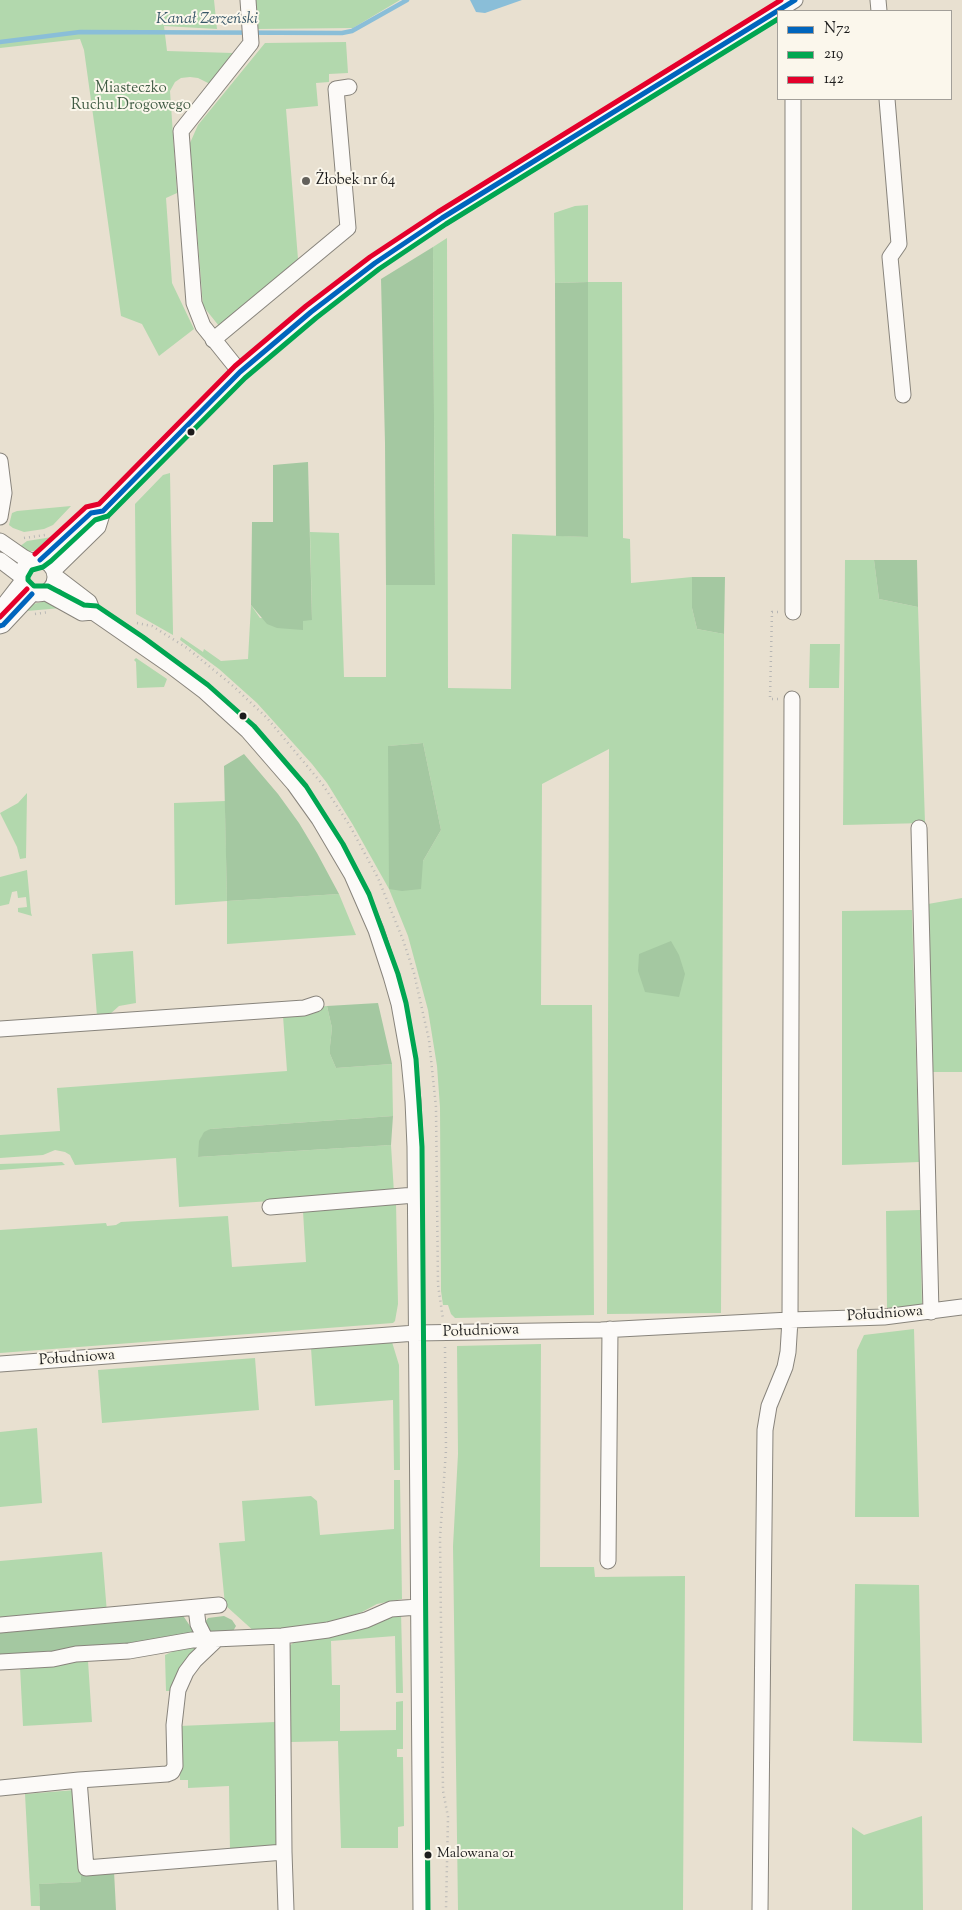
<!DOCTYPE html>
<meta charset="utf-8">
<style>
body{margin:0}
#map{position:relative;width:962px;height:1910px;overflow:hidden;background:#e8e0d0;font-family:"Sorts Mill Goudy",serif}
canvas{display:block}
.legend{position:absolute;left:777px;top:10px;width:175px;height:90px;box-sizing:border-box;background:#fbf7ec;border:1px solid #a29f99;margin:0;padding:6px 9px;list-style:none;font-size:15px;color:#1c1c1c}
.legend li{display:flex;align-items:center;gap:10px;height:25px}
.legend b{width:25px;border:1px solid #a29f99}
</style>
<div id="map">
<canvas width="962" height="1910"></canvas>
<ul class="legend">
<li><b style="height:6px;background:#0065bd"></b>N72</li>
<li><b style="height:6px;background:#00a651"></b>219</li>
<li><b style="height:6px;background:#e4002b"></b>142</li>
</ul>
</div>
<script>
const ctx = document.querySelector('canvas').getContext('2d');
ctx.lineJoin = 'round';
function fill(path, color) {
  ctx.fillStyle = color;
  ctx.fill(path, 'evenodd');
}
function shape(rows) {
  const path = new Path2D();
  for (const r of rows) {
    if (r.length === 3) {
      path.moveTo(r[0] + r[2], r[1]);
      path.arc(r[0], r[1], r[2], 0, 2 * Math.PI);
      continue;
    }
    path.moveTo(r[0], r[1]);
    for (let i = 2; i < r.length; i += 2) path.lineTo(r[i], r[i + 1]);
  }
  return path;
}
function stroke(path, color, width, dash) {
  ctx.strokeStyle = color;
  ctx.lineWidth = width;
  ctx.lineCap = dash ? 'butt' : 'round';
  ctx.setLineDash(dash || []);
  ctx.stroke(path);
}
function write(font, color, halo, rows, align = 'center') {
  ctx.font = font + ' "Sorts Mill Goudy",serif';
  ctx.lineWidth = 4;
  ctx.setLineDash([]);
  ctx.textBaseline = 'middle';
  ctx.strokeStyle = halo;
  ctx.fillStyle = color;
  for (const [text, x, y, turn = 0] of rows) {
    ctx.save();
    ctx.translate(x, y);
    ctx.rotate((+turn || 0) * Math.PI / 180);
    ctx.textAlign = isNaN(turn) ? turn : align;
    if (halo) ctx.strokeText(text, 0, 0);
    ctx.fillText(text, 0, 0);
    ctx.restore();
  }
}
fill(shape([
 [0,0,214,0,217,29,164,26,167,51,233,53,210,84,198,78,190,77,181,78,175,82,170,91,177,193,166,198,172,283,194,329,159,356,142,324,121,316,84,50,80,39,0,48],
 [253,0,400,0,353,28,257,29],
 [346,42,348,73,329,74,329,82,316,83,318,106,286,109,298,259,219,326,203,306,190,143,198,125,265,43],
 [588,205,588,282,622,282,623,538,630,539,631,583,692,577,692,608,697,629,724,634,721,1313,607,1314,609,749,542,784,541,1005,592,1005,594,1315,455,1318,451,1314,448,1305,443,1305,441,1291,440,1107,437,1066,428,1010,408,936,389,889,353,825,327,783,312,764,257,703,219,669,180,640,181,637,203,652,204,649,221,661,248,659,251,605,260,618,312,620,310,532,339,533,344,677,386,677,386,585,435,585,433,247,447,238,448,688,511,689,512,534,588,537,588,282,555,283,554,213,575,206],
 [423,743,441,830,423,861,389,746],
 [170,473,173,631,173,635,136,614,135,504,163,475],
 [71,506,53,525,44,529,24,532,13,528,9,525,12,513,17,511],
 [52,537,56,539,40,551,25,551,19,547,27,541],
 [845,560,874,560,879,599,918,607,925,823,843,825],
 [42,602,47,602,61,608,27,611,25,610,33,604],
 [810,644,840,644,839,688,809,688],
 [136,658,167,679,164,687,137,688,136,662,134,660],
 [27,793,26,858,20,859,17,847,0,813,18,803],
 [225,801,227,901,339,894,356,935,227,944,227,901,175,905,174,803],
 [27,870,31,913,32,916,18,912,18,908,27,907,26,897,18,898,17,891,12,892,9,904,0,906,0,877],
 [962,898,962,1072,933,1072,928,904],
 [912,910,919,1162,842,1165,842,911],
 [133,951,136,1003,119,1006,109,1015,97,1016,92,954],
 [327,1006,332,1028,330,1046,330,1054,336,1068,392,1064,393,1116,210,1129,202,1136,198,1157,391,1145,394,1193,179,1207,176,1158,75,1165,70,1155,65,1152,55,1150,43,1155,0,1158,0,1135,60,1131,57,1088,287,1071,283,1016,316,1007],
 [62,1162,65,1165,0,1170,0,1164],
 [396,1202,398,1304,395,1321,393,1323,0,1353,0,1230,106,1223,107,1226,116,1225,121,1222,228,1216,232,1267,306,1262,303,1211],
 [920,1210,922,1306,887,1308,886,1211],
 [914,1329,919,1517,855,1517,857,1350,864,1335],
 [392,1342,399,1365,400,1470,394,1470,393,1400,315,1406,311,1348],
 [541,1344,540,1567,594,1567,595,1577,685,1576,683,1910,458,1910,453,1546,458,1454,457,1346],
 [255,1358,259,1410,102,1423,98,1370],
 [37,1428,42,1503,0,1507,0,1432],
 [394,1480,400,1480,402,1599,377,1604,362,1612,328,1624,256,1633,225,1605,219,1543,245,1541,242,1501,311,1496,317,1501,320,1535,394,1529],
 [102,1552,107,1613,0,1621,0,1561],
 [855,1584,919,1585,922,1743,853,1741],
 [401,1612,403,1693,396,1693,395,1636,331,1641,332,1685,340,1685,340,1731,396,1730,396,1702,403,1701,403,1749,397,1749,397,1757,403,1757,404,1826,398,1827,398,1848,341,1848,338,1741,291,1742,288,1647,298,1639],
 [198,1644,196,1651,172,1691,166,1691,165,1655,183,1647],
 [88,1661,92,1722,23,1726,20,1667],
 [275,1722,277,1849,230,1851,229,1786,188,1788,188,1780,180,1780,179,1726],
 [75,1790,82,1882,39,1884,40,1906,31,1906,25,1794],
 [922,1816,923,1910,852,1910,852,1827,864,1835]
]), '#b2d8ad');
fill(shape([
 [433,247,435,585,386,585,385,443,381,279],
 [588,282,588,537,556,536,555,283],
 [308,462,312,620,303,621,303,630,277,628,267,624,251,605,252,522,273,522,273,465],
 [874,560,917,560,918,607,879,599],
 [692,577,725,577,724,634,697,629,692,608],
 [423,743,441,830,423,861,421,889,402,891,389,889,388,746],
 [244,754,278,794,299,823,317,853,339,894,227,901,224,766],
 [671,941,679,955,685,974,679,997,645,992,638,971,639,954],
 [378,1003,392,1064,336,1068,330,1054,330,1046,332,1028,327,1006],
 [393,1116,391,1145,198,1157,199,1141,204,1132,210,1129],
 [182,1614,196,1635,152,1644,66,1649,40,1654,0,1657,0,1629],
 [224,1616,232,1620,236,1626,232,1633,218,1635,205,1631,203,1625,208,1618],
 [114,1871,116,1910,40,1910,39,1884,81,1882,81,1874]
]), '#a4c8a1');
fill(shape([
 [470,0,522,0,485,13,476,12]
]), '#8abed8');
stroke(shape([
 [0,42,80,32,342,33,352,31,407,0]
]), '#8abed8', 4.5);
const minor = shape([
 [878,0,879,11],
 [887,99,899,244,890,257,903,395],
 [213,340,348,228,336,89,349,87],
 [240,372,203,326,194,303,181,131,251,43,248,0],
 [0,461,4,493,0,517],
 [0,541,23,557,31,561],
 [38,577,17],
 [0,560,21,576],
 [40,560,91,513,103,511],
 [54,570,98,527,103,511,184,428,240,372,311,312,375,263,416,235,795,0],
 [55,576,89,602,93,612,171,666,204,691,248,731,294,784,319,819,352,875,376,930,391,976,399,1004,409,1060,413,1101,415,1147,421,1910],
 [46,593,82,613,93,612],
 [0,610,21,583],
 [793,612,793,99],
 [0,626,3,625,32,594],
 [919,828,931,1312],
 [0,1029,304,1008,316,1004],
 [270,1207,415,1195],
 [0,1364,416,1333,601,1330,790,1320,853,1318,884,1317,962,1307],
 [608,1561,610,1329],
 [196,1608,198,1624,206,1640],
 [0,1625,219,1605],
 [0,1662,53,1659,76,1654,129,1651,192,1640,282,1636,328,1630,366,1620,391,1609,418,1607],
 [79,1780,167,1774,172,1772,175,1766,174,1725,178,1690,186,1672,195,1660,216,1640],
 [0,1788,79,1780,86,1868,284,1852,282,1636],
 [284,1852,286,1910],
 [760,1910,765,1430,769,1406,785,1367,788,1352,790,1320,792,699]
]);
stroke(minor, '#88847c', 17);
stroke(shape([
 [24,538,45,535],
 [35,614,49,612],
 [137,623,152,626,187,648,232,685,267,718,323,785,350,826,378,878,403,940,414,973,429,1040,436,1107,438,1285,443,1319],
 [778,699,770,699,772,612,780,612],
 [445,1347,446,1450,440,1538,443,1791,448,1817,446,1910]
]), '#b8b7b5', 2.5, [1, 4]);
stroke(minor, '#fcfaf8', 15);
stroke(shape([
 [40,560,91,513,103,511,240,372,311,312,375,263,442,218,795,0],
 [0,626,3,625,32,594]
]), '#0065bd', 5);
stroke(shape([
 [428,1910,422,1147,416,1059,406,1003,398,974,369,894,343,844,306,786,254,726,208,685,143,637,97,606,84,605,48,586,34,586,28,580,28,577,32,570,43,567,51,561,95,520,108,516,245,378,316,318,379,269,446,224,778,19]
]), '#00a651', 5);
stroke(shape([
 [35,554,86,507,99,504,235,366,306,306,370,257,438,212,781,0],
 [0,617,27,589]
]), '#e4002b', 5);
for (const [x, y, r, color] of [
 [306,181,5,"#63615b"],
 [191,432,4.5,"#1c1c1c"],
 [243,716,4.5,"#1c1c1c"],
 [428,1855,4.5,"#1c1c1c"]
]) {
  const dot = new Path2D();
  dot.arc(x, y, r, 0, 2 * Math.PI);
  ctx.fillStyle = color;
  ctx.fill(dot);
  stroke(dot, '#fbf7ec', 2);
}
write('14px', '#1c1c1c', '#fbf7ec', [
 ["Malowana 01",437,1855]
], 'left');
write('15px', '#415c45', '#fbf7ec', [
 ["Miasteczko",131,89],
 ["Ruchu Drogowego",131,106]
]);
write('15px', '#1c1c1c', '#fbf7ec', [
 ["Żłobek nr 64",316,181]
], 'left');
write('15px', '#1c1c1c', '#fbf7ec', [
 ["Południowa",885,1315,-4],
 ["Południowa",481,1332,-2],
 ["Południowa",77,1359,-4]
]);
write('italic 16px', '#385768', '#fbf7ec', [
 ["Kanał Zerzeński",207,20]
]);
</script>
